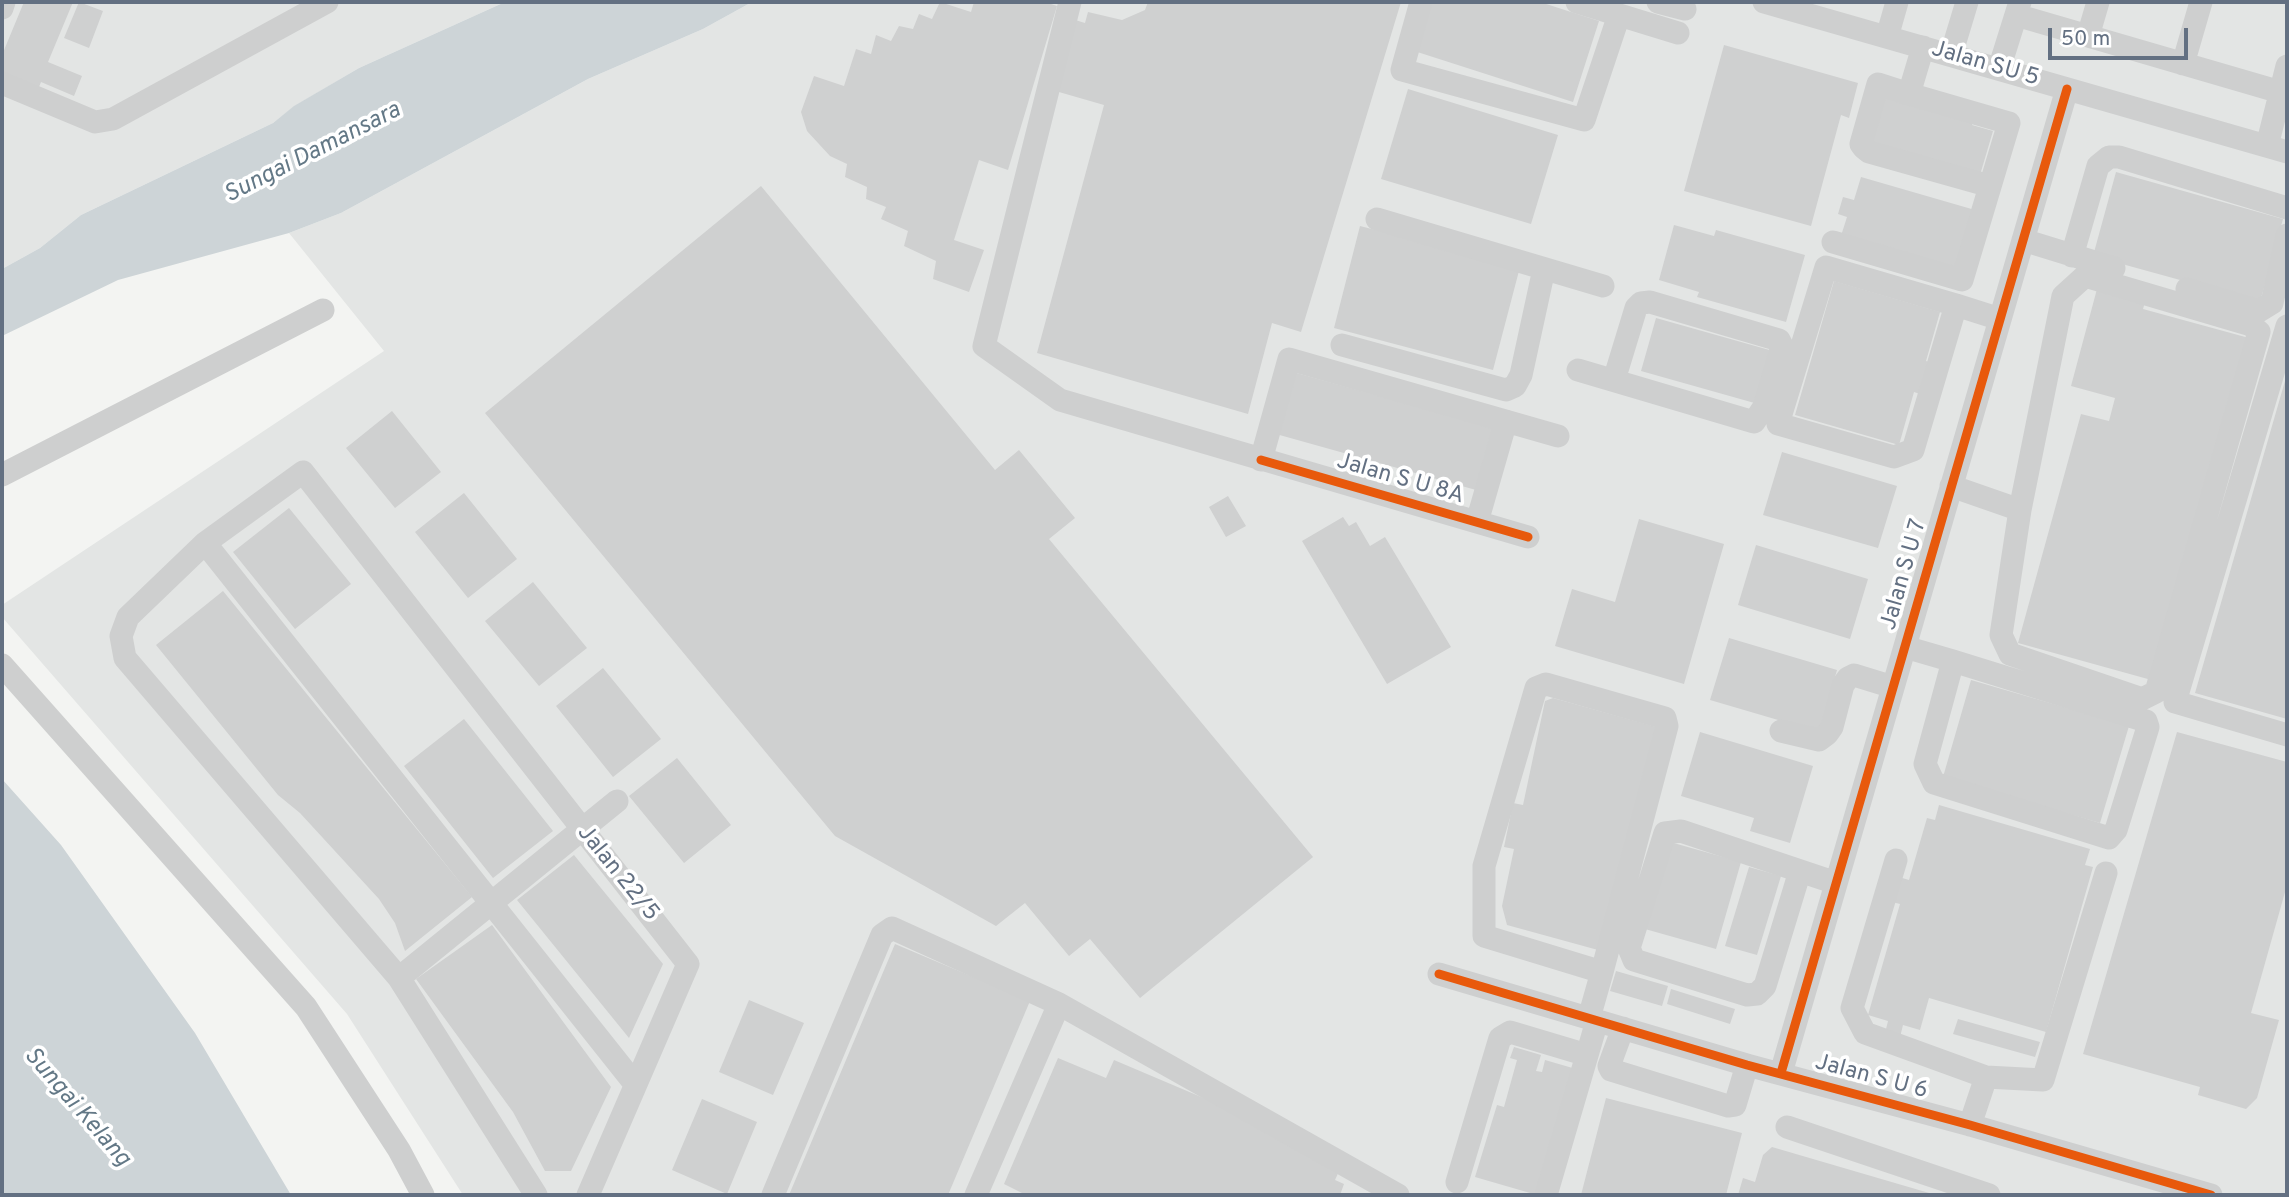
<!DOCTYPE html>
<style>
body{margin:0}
#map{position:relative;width:2289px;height:1197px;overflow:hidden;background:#f3f4f2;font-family:Overpass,sans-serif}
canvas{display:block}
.frame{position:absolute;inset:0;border:4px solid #637082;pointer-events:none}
.scale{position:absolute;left:2048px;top:28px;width:140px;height:32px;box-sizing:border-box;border:4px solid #637082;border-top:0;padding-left:9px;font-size:21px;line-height:24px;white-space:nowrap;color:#637082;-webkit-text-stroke:5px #fff;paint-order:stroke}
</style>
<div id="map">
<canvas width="2289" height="1197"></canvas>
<div class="frame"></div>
<div class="scale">50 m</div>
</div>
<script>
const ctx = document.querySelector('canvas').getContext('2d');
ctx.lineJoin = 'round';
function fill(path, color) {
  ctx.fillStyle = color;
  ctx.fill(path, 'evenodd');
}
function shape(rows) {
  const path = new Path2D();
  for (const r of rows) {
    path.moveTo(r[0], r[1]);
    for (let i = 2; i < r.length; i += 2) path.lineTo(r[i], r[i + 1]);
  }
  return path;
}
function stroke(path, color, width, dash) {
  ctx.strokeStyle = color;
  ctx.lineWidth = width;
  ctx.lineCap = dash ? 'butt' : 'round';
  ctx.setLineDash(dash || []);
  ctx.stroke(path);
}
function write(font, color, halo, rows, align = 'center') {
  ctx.font = font + ' Overpass,sans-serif';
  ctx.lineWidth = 7;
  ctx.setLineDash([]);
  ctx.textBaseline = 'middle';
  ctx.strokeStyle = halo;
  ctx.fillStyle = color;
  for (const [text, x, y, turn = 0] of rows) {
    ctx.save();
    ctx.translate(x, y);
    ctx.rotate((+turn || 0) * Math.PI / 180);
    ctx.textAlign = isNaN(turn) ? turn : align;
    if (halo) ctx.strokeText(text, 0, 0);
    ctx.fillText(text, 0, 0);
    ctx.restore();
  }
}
fill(shape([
 [2,2,505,2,359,68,295,106,273,123,81,215,40,248,2,269],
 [752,2,2287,2,2287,1195,463,1195,347,1014,2,617,2,605,384,351,289,233,341,213,588,79,703,29]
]), '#e3e5e4');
fill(shape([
 [505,2,752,2,703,29,588,79,341,213,289,233,118,280,2,336,2,269,40,248,81,215,273,123,294,106,359,68],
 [2,779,61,845,195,1033,291,1195,2,1195]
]), '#cdd4d7');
fill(shape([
 [24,2,73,2,48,62,82,76,74,96,41,82,39,87,2,72,2,55],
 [79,2,103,11,89,48,64,38],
 [940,2,971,12,974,2,1045,2,1057,6,1008,170,979,160,954,240,984,250,969,292,933,279,936,261,904,246,908,231,881,219,886,207,866,199,867,187,845,177,847,164,830,156,807,131,801,112,814,76,844,86,856,49,871,54,876,35,891,41,899,26,913,29,919,14,932,19],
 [1148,2,1401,2,1301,332,1272,323,1248,414,1037,353,1104,105,1052,90,1072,19,1085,23,1088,12,1122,20,1145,10],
 [1423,2,1540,2,1599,21,1573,102,1408,49],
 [1724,45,1858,83,1849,118,1841,115,1811,226,1684,191],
 [1408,89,1558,135,1531,224,1381,179],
 [1882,94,1973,121,1972,125,1993,131,1980,175,1867,145],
 [2116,172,2283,219,2260,302,2093,256],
 [1861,177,1975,210,1956,274,1840,239,1847,217,1838,214,1843,197,1854,200],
 [761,186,995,470,1019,450,1075,518,1049,539,1313,857,1140,998,1090,939,1069,956,1025,903,996,926,835,836,485,413],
 [1674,225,1714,236,1716,230,1805,255,1786,322,1697,297,1699,292,1659,280],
 [1360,226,1520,267,1493,370,1334,328],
 [1834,281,1940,312,1926,361,1932,363,1923,395,1914,392,1899,445,1795,415],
 [2097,289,2145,302,2143,309,2249,338,2155,681,2018,643,2081,414,2109,421,2115,398,2071,386],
 [1656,318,1773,351,1758,404,1641,371],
 [1293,372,1493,428,1476,490,1276,434],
 [2287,374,2287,719,2195,693],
 [392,411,441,472,395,508,346,448],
 [1782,452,1897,486,1878,548,1763,515],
 [464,493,517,559,468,598,415,532],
 [1228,496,1246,526,1226,537,1209,507],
 [289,508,351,584,295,629,233,552],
 [1343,517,1349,526,1356,522,1370,546,1385,537,1451,647,1387,684,1302,541],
 [1639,519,1724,544,1684,684,1555,646,1572,589,1615,602],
 [1756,545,1868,579,1850,639,1738,605],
 [533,582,587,648,539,686,485,621],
 [223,591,472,897,405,951,395,923,379,899,300,813,278,795,156,645],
 [1729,638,1837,670,1819,732,1710,700],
 [603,668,661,739,613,777,556,706],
 [1971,680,2129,726,2100,823,1943,777],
 [1553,698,1660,728,1598,950,1507,925,1502,906,1514,849,1504,847,1513,803,1523,805,1545,701],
 [464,719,553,831,493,878,404,766],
 [1700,732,1813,766,1790,843,1750,831,1754,818,1681,796],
 [2177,732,2287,762,2287,885,2251,1013,2279,1020,2257,1098,2246,1109,2198,1095,2200,1087,2083,1054],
 [677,758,731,825,684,863,629,796],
 [1939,805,2090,849,2085,865,2093,867,2046,1032,1929,998,1920,1030,1903,1025,1900,1037,1885,1033,1888,1021,1868,1015,1900,904,1892,902,1899,877,1909,880,1927,818,1935,820],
 [1670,842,1741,862,1716,949,1645,929],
 [574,855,663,964,629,1038,517,900],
 [1749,867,1781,876,1757,955,1725,946],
 [492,925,611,1087,571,1171,545,1171,513,1112,416,979],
 [895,944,1030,1001,948,1195,789,1195],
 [1616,971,1668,986,1662,1006,1610,991],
 [1671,989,1735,1009,1730,1024,1667,1004],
 [749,1000,804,1023,773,1095,719,1072],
 [1958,1019,2040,1042,2035,1057,1953,1034],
 [1514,1047,1541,1055,1536,1071,1542,1072,1545,1060,1576,1069,1537,1195,1475,1177,1497,1105,1504,1107,1517,1060,1510,1058],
 [1058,1058,1106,1078,1114,1060,1345,1158,1335,1180,1344,1184,1340,1195,1026,1195,1004,1184],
 [1606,1098,1742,1133,1726,1195,1581,1195],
 [702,1099,757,1122,727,1194,672,1170],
 [1772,1147,1936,1195,1738,1195,1743,1178,1755,1182,1763,1155]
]), '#cfd0d0');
stroke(shape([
 [1070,2,984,346,1060,400,1528,537],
 [1421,2,1402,70,1584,120,1619,15],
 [1577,2,1678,33],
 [1658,2,1685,9],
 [1764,2,2287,152],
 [2,8,4,2],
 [2016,15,2287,94],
 [2088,36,2098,2],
 [1887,37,1897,2],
 [1951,55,1967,2],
 [2183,64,2201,2],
 [1999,69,2020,2],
 [2,83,95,122,113,119,327,2],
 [1909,94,1878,84,1861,144,1864,148,1869,152,1990,186],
 [2267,146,2287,66],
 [1377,219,1603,286],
 [2023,240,2114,268],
 [1833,242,1962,280,2009,123,1909,94,1923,47],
 [2072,256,2098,166,2109,157,2119,157,2287,208],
 [2085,276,2251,325,2259,332,2156,692,2142,699,2010,654,2001,635,2020,510,2063,296,2085,276],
 [2187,289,2259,311,2272,303,2287,235],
 [1956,305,1913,450,1894,457,1778,424,1826,267,1956,305,2000,319],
 [2287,326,2175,702,2287,735],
 [1342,345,1506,390,1515,386,1521,375,1544,269],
 [1578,370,1754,422,1764,407,1782,346,1779,340,1650,302,1641,303,1636,308,1614,380],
 [1261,460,1289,359,1558,436],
 [2,475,323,310],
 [1951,486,2020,510],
 [1477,522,1506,421],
 [205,543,635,1084],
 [1905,647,1953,661,2133,717,2146,721,2148,727,2116,830,2109,838,1934,783,1925,764,1953,661],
 [2,665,306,1007,399,1150,423,1195],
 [1781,731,1819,740,1827,734,1832,727,1843,685,1848,678,1854,675,1893,687],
 [1896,860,1852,1008,1865,1033,1986,1077,1970,1125],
 [1800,871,1765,986,1757,994,1747,995,1634,960,1629,948,1665,833,1681,831,1836,883],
 [1439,974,1747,1065,1970,1125,2211,1195],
 [399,978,617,801],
 [1589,1018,1602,972,1667,726,1665,718,1546,684,1536,688,1484,866,1484,936,1602,972],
 [1623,1028,1609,1066,1611,1070,1728,1106,1735,1105,1747,1065],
 [1781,1073,2067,89],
 [1986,1077,2043,1080,2106,873],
 [1787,1127,1989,1195],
 [1457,1182,1500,1038,1510,1032,1587,1055],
 [536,1195,399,978,125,658,121,636,128,617,205,543,303,472,688,964,588,1195],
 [773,1195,882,935,892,928,1059,1004,1398,1195],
 [976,1195,1059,1004],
 [1546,1195,1597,1021]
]), '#cecfcf', 23);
stroke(shape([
 [1261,460,1528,537],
 [1439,974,1747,1065,1970,1125,2211,1195],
 [1781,1073,2067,89]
]), '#e8590c', 9);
write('23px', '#637082', '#fff', [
 ["Jalan SU 5",1985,65,16],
 ["Jalan S U 8A",1400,480,16],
 ["Jalan S U 7",1905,575,-74],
 ["Jalan 22/5",617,874,51],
 ["Jalan S U 6",1871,1078,15]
]);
write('italic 24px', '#637886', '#fff', [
 ["Sungai Damansara",313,154,-27],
 ["Sungai Kelang",76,1108,49]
]);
</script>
